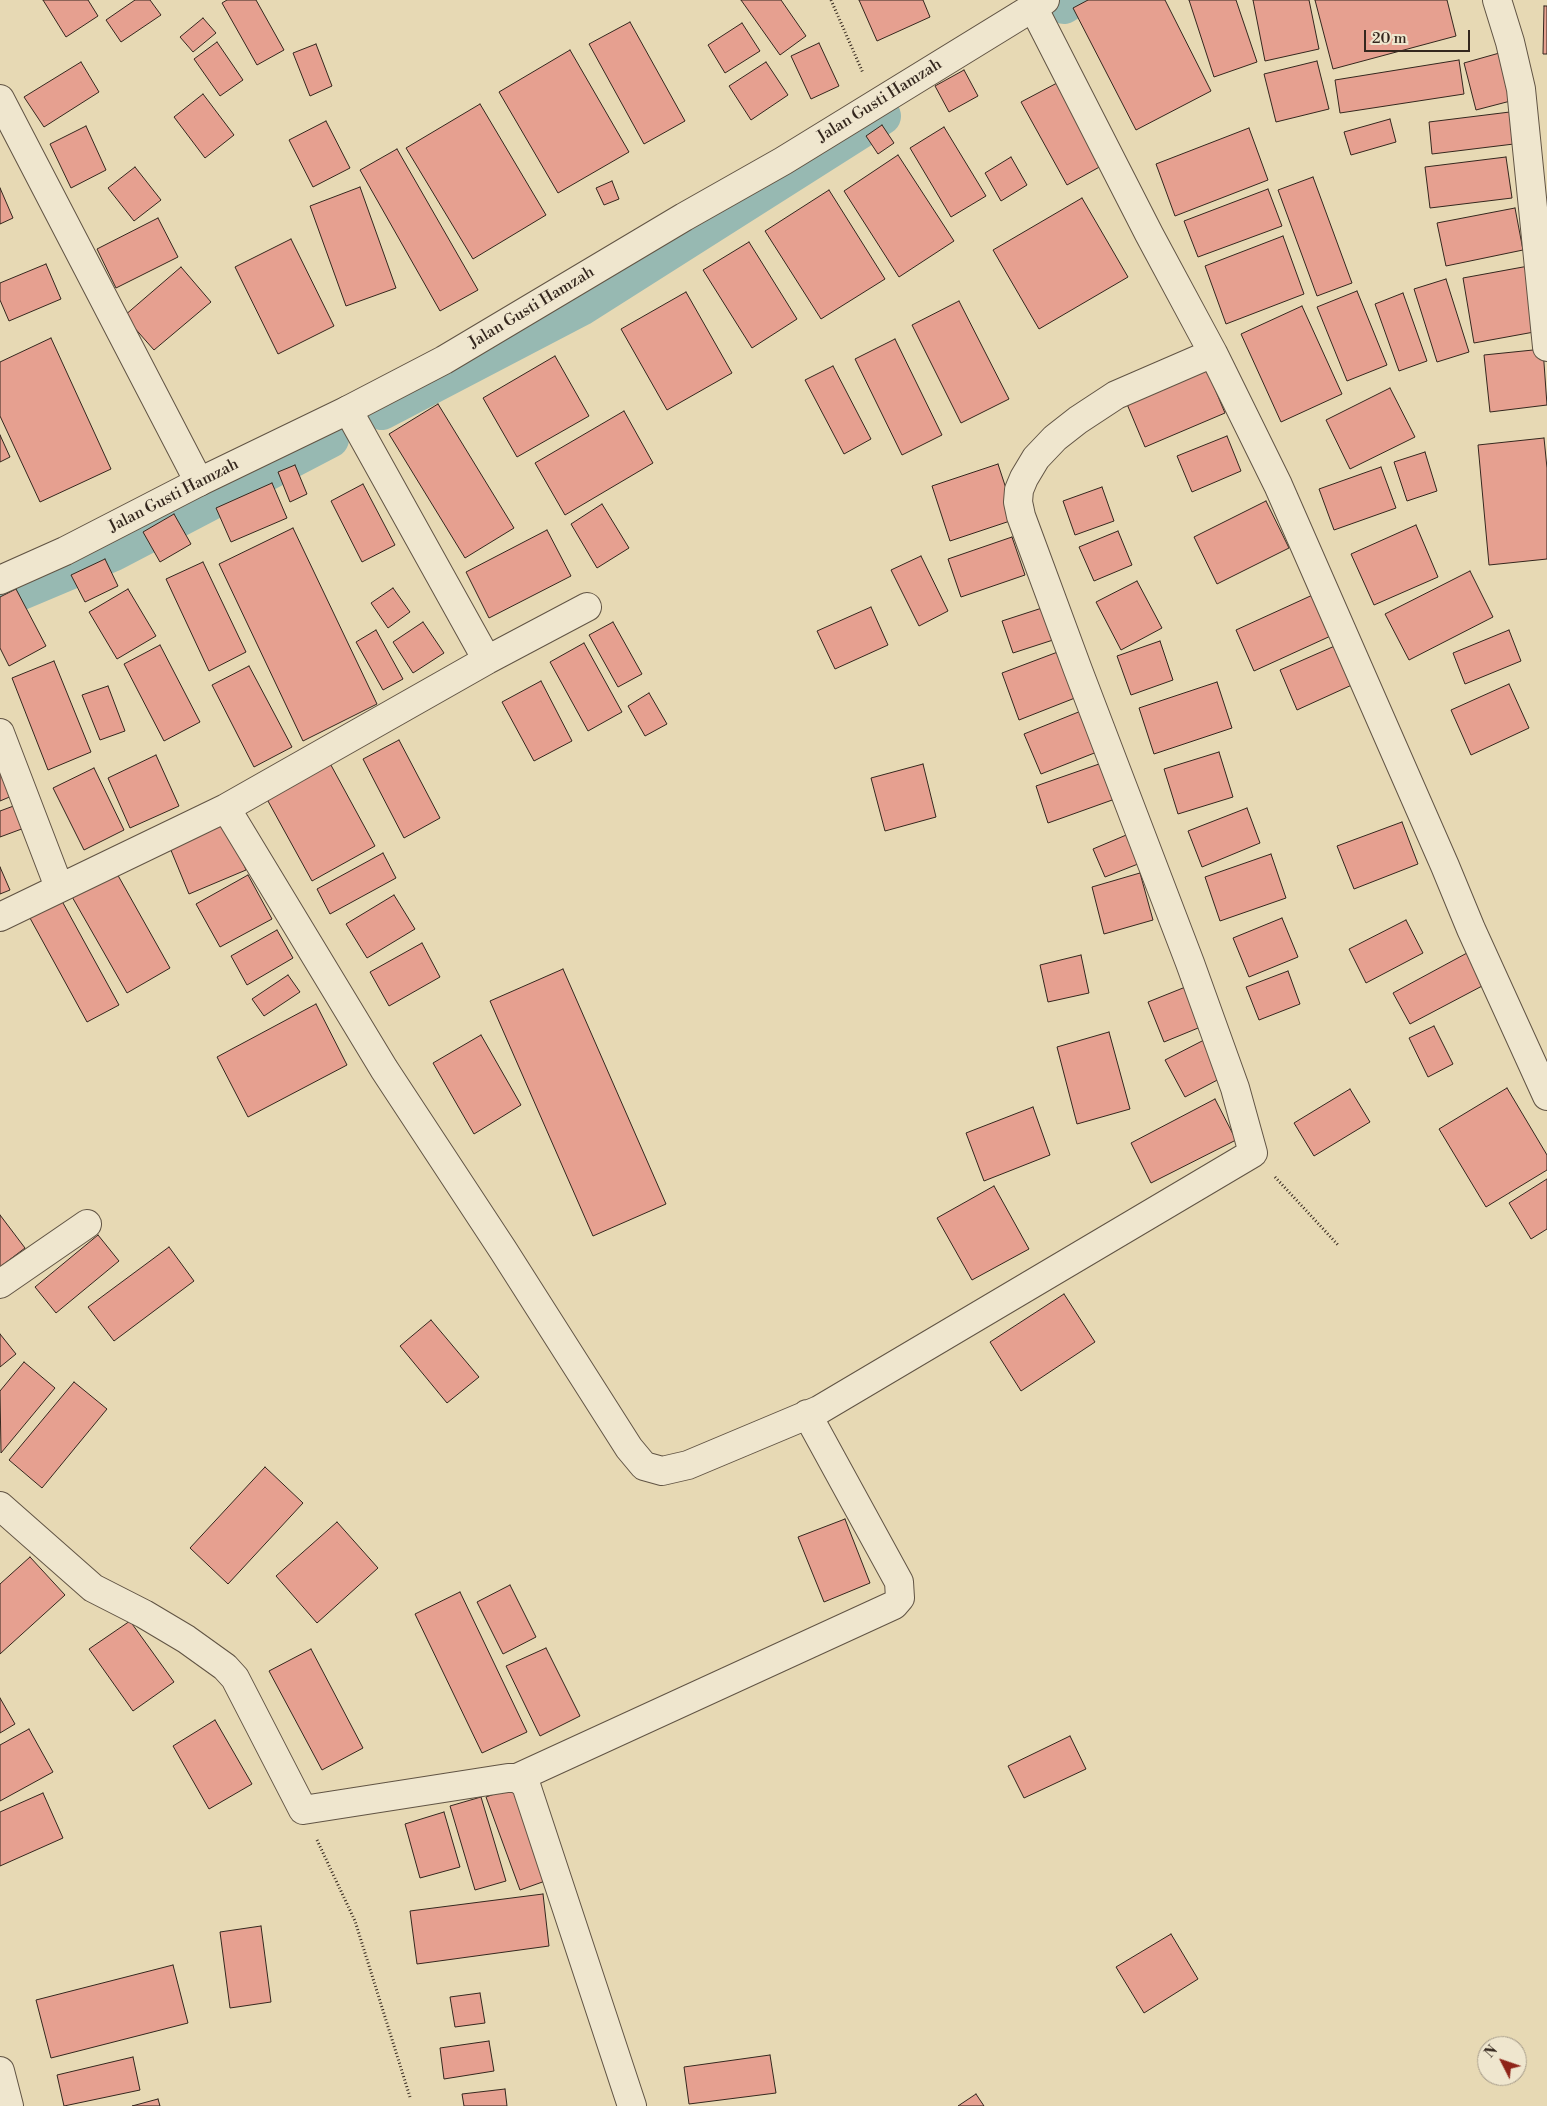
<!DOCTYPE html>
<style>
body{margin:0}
#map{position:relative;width:1547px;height:2106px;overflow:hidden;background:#e7d9b4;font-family:"Libre Bodoni",serif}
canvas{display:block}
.north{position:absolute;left:1477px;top:2036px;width:50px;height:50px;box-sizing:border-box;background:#efe6ce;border:1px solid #a49a88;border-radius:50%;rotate:311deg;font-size:14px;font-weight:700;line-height:20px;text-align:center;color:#34271e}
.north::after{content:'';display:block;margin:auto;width:18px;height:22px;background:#8f2418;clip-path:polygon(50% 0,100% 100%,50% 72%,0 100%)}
.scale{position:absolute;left:1364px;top:30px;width:106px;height:22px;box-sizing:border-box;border:2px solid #34271e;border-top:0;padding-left:6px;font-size:15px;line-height:18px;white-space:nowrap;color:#34271e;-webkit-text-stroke:4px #efe6ce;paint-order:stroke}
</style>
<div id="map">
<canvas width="1547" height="2106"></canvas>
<div class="north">N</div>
<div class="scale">20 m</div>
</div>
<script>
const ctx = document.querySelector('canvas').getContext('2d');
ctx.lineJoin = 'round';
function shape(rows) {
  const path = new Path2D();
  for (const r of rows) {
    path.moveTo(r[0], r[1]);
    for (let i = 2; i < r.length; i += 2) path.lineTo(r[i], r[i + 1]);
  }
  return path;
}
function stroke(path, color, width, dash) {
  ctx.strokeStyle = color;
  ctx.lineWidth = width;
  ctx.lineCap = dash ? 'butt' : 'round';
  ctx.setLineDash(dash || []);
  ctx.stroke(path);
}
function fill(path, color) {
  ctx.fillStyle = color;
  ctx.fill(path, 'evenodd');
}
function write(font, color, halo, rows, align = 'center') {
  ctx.font = font + ' "Libre Bodoni",serif';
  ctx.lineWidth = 5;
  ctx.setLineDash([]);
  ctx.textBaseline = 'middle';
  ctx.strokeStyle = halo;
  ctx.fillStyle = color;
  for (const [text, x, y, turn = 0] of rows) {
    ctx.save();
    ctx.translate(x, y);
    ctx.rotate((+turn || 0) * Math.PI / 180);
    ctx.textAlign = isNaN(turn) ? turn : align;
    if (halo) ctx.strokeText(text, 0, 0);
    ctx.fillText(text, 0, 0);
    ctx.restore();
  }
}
stroke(shape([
 [1064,5,1072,0],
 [382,411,581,307,882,116],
 [0,600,114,552,330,439]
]), '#97b9b2', 38);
const building = shape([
 [43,0,88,0,98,16,66,37,43,0],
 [135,0,150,0,161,15,121,42,106,20,135,0],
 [227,0,256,0,284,50,257,65,222,3,227,0],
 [741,0,781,0,806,36,780,55,741,0],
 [859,0,923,0,930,17,877,41,859,0],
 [1088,0,1165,0,1211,91,1136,130,1073,8,1088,0],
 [1189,0,1236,0,1257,62,1214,77,1189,0],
 [1253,0,1309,0,1319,49,1265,61,1253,0],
 [1315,0,1447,0,1456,36,1333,69,1315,0],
 [1544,6,1547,6,1547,54,1543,54,1544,6],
 [203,18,216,33,193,52,180,37,203,18],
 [630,22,685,121,644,144,589,44,630,22],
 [742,23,760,51,725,73,708,45,742,23],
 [217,42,243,80,220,96,194,59,217,42],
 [819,43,839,86,811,99,791,56,819,43],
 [316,44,332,86,310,96,293,53,316,44],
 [570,50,629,152,558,193,499,92,570,50],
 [1510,50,1522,98,1476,110,1464,63,1510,50],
 [1459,60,1464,94,1340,113,1335,80,1459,60],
 [1317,61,1329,109,1276,122,1264,74,1317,61],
 [81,62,99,92,44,127,24,97,81,62],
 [766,62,788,95,751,120,729,86,766,62],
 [964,70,978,96,949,112,935,86,964,70],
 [1057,83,1103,165,1067,185,1021,102,1057,83],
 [203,94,234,135,205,158,174,117,203,94],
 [480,104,546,215,473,259,406,148,480,104],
 [1518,111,1522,143,1432,154,1429,122,1518,111],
 [1390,119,1396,142,1351,155,1344,132,1390,119],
 [326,121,350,168,313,187,289,140,326,121],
 [882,125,894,143,878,154,866,136,882,125],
 [86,126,106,170,71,188,50,144,86,126],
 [944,127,986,196,951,217,910,148,944,127],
 [1249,128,1268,180,1175,216,1156,164,1249,128],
 [397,149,478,290,440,311,360,170,397,149],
 [898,155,954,241,899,277,844,191,898,155],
 [1011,157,1027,185,1001,201,985,173,1011,157],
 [1506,157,1512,198,1430,208,1425,167,1506,157],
 [135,167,161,200,134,221,108,188,135,167],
 [1313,177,1352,283,1317,296,1278,190,1313,177],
 [612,181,619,199,604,205,596,188,612,181],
 [360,187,396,288,346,306,310,206,360,187],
 [0,188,13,218,0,224,0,188],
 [1268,189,1282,226,1198,257,1184,221,1268,189],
 [829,190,885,279,821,319,765,231,829,190],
 [1082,198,1128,277,1039,329,993,250,1082,198],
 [1515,208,1523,250,1446,266,1437,223,1515,208],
 [158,218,178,257,116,288,97,249,158,218],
 [1283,236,1304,294,1226,324,1205,266,1283,236],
 [291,239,334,326,278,354,235,267,291,239],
 [749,242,797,319,752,348,703,270,749,242],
 [46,264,61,299,9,321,0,300,0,283,46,264],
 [1534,265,1545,330,1474,343,1463,278,1534,265],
 [181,267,211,302,154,350,124,316,181,267],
 [1446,279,1469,352,1437,362,1414,289,1446,279],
 [1357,291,1387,365,1347,381,1317,307,1357,291],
 [686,292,732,373,667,410,621,329,686,292],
 [1403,293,1427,361,1399,371,1375,304,1403,293],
 [959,301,1009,399,961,423,912,325,959,301],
 [1302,306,1342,394,1281,422,1241,334,1302,306],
 [51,338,111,469,40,502,0,416,0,362,51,338],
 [895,339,942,435,902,455,855,359,895,339],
 [1543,349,1547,405,1490,412,1484,355,1543,349],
 [555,356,589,416,517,457,483,398,555,356],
 [1204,363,1225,413,1145,447,1124,397,1204,363],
 [833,366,871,439,844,454,805,380,833,366],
 [1390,388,1415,437,1350,469,1326,420,1390,388],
 [438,404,514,528,465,558,389,434,438,404],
 [624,411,653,463,565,515,535,463,624,411],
 [0,435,10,457,0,462,0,435],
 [1227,436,1241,471,1192,492,1177,456,1227,436],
 [1544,438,1547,468,1547,559,1489,565,1478,445,1544,438],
 [1425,452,1437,491,1407,501,1394,462,1425,452],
 [998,464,1016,519,950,541,932,486,998,464],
 [295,465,307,494,290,502,278,472,295,465],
 [1381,467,1396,508,1334,530,1319,489,1381,467],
 [272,483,287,518,231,542,216,508,272,483],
 [363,484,395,545,362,562,331,501,363,484],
 [1102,487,1114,521,1075,535,1063,501,1102,487],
 [1266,501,1289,548,1217,584,1194,537,1266,501],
 [602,504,629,548,597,568,571,524,602,504],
 [174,514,191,544,160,562,143,532,174,514],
 [1416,525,1438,577,1374,605,1351,554,1416,525],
 [293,528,377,704,303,741,219,564,293,528],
 [547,530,571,576,489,618,466,572,547,530],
 [1118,531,1132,565,1094,581,1079,547,1118,531],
 [1012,537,1025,575,961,597,948,559,1012,537],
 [921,556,948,611,919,626,891,570,921,556],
 [105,559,118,586,85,602,71,575,105,559],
 [203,562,246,652,209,671,166,579,203,562],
 [1470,571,1493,617,1409,660,1385,614,1470,571],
 [1137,581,1162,628,1121,650,1096,602,1137,581],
 [393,588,410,612,388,628,371,603,393,588],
 [16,589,46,646,9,666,0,648,0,597,16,589],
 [128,589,156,636,117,659,89,612,128,589],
 [1317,593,1335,634,1254,671,1236,630,1317,593],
 [871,607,888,645,835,669,817,631,871,607],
 [1042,608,1053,640,1013,653,1002,621,1042,608],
 [423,622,444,653,413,673,393,642,423,622],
 [613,622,642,674,618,687,589,635,613,622],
 [376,630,403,679,383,690,356,642,376,630],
 [1509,630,1521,661,1465,684,1453,653,1509,630],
 [1160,641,1173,680,1131,695,1117,656,1160,641],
 [584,643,622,712,588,731,550,662,584,643],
 [160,645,200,722,164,741,124,664,160,645],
 [1337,645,1354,684,1297,710,1280,670,1337,645],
 [1063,650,1080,696,1019,720,1002,673,1063,650],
 [54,661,91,752,48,770,12,678,54,661],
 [249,666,292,747,254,767,212,685,249,666],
 [541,681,572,741,534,761,502,702,541,681],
 [1217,682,1232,728,1154,754,1139,708,1217,682],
 [1509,684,1529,728,1471,755,1451,710,1509,684],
 [108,686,125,731,100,740,82,695,108,686],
 [649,693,667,724,645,736,628,706,649,693],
 [1086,709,1102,750,1041,774,1024,734,1086,709],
 [399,740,440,818,404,838,363,759,399,740],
 [0,744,19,793,0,801,0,744],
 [1219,752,1233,797,1178,814,1164,769,1219,752],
 [156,755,179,806,130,828,108,778,156,755],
 [326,756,375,846,312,881,263,792,326,756],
 [1102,763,1115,799,1048,823,1036,786,1102,763],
 [923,764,936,817,885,831,871,778,923,764],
 [94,768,124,830,84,850,53,788,94,768],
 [19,804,27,827,0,837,0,811,19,804],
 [1247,808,1260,843,1202,867,1188,831,1247,808],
 [225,818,246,870,189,894,168,843,225,818],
 [1402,822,1418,864,1354,889,1337,846,1402,822],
 [1131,833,1143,862,1105,877,1093,849,1131,833],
 [383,853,396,878,330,914,317,889,383,853],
 [1271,854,1286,898,1220,921,1205,877,1271,854],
 [111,863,170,968,127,993,67,888,111,863],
 [0,867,10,890,0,894,0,867],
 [1140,873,1153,920,1104,934,1092,887,1140,873],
 [248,875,272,919,220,947,196,904,248,875],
 [57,892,119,1005,87,1022,25,909,57,892],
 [394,895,415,929,367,958,346,924,394,895],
 [1282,918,1298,957,1249,977,1233,938,1282,918],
 [1406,920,1423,953,1366,983,1349,949,1406,920],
 [277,930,293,958,247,985,231,956,277,930],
 [422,943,440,977,389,1006,370,972,422,943],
 [1467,953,1484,985,1410,1024,1393,993,1467,953],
 [1081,955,1089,993,1048,1002,1040,965,1081,955],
 [563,969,666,1204,593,1236,490,1001,563,969],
 [1288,971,1300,1004,1259,1020,1246,987,1288,971],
 [288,975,300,992,264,1016,252,999,288,975],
 [1188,986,1203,1026,1164,1042,1148,1002,1188,986],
 [316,1004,347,1065,248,1117,217,1057,316,1004],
 [1434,1026,1453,1064,1428,1077,1409,1038,1434,1026],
 [1109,1032,1130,1109,1077,1124,1057,1047,1109,1032],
 [481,1035,521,1105,474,1134,433,1063,481,1035],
 [1206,1039,1225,1076,1185,1097,1165,1060,1206,1039],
 [1507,1088,1547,1155,1547,1170,1486,1207,1439,1129,1507,1088],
 [1350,1089,1370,1122,1314,1156,1294,1123,1350,1089],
 [1215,1099,1236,1140,1151,1183,1131,1143,1215,1099],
 [1033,1107,1050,1155,984,1181,966,1133,1033,1107],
 [1547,1179,1547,1229,1531,1239,1509,1203,1547,1179],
 [994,1186,1029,1249,972,1280,937,1218,994,1186],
 [0,1215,25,1248,0,1267,0,1215],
 [98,1235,119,1261,56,1313,35,1287,98,1235],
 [169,1247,194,1281,114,1341,88,1307,169,1247],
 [1064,1294,1095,1342,1021,1391,990,1342,1064,1294],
 [431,1320,479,1377,447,1403,400,1346,431,1320],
 [0,1334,16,1354,0,1367,0,1334],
 [24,1362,55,1388,1,1453,0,1391,24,1362],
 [74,1382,107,1409,42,1488,9,1460,74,1382],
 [265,1467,303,1503,228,1584,190,1548,265,1467],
 [845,1519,870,1583,824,1602,798,1537,845,1519],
 [337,1522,378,1568,317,1623,276,1576,337,1522],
 [30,1557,65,1595,0,1654,0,1584,30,1557],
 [510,1585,536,1637,503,1654,477,1602,510,1585],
 [460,1592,527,1732,482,1753,415,1614,460,1592],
 [130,1621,174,1682,133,1711,89,1649,130,1621],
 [546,1648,580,1716,540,1736,506,1666,546,1648],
 [311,1649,363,1748,322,1770,269,1671,311,1649],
 [0,1698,15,1724,0,1733,0,1698],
 [215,1720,252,1784,209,1809,173,1746,215,1720],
 [29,1729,53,1772,0,1801,0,1745,29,1729],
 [1070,1736,1086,1769,1024,1798,1008,1766,1070,1736],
 [514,1787,548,1880,520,1890,486,1797,514,1787],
 [43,1793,63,1838,0,1866,0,1812,43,1793],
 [481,1797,506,1881,475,1890,450,1806,481,1797],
 [444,1812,460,1867,420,1878,405,1824,444,1812],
 [543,1894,549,1946,417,1964,410,1911,543,1894],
 [261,1926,271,2002,230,2008,220,1932,261,1926],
 [1171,1934,1198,1979,1144,2013,1116,1967,1171,1934],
 [173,1965,188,2023,51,2058,36,2000,173,1965],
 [480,1993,485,2023,455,2027,450,1997,480,1993],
 [489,2041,494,2071,444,2079,440,2048,489,2041],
 [770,2055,776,2093,689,2104,684,2067,770,2055],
 [133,2057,140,2090,64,2106,57,2075,133,2057],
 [505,2089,507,2106,464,2106,462,2094,505,2089],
 [976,2094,984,2106,958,2106,976,2094],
 [158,2099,160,2106,132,2106,158,2099]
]);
fill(building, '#e6a090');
stroke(building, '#34271e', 1);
const minor = shape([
 [1497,0,1510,42,1521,89,1547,347],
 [1033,7,1149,234,1213,353,1278,485,1445,866,1471,929,1547,1096],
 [0,99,199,482],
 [348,410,487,660],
 [0,733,59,887],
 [226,808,384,1069,503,1250,629,1448,644,1466,662,1471,688,1465,819,1410,1253,1153,1235,1088,1190,963,1078,670,1021,516,1018,502,1019,490,1024,478,1036,458,1055,438,1078,420,1116,395,1213,353],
 [0,917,226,808,487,660,587,607],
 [0,1284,87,1224],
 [0,1506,93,1588,144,1614,186,1639,225,1667,235,1678,303,1810,508,1778,517,1778,526,1785,632,2106],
 [517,1778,894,1605,900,1598,899,1582,807,1414],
 [0,2071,9,2106]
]);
const tertiary = shape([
 [0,580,65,551,199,482,348,410,444,360,684,217,783,161,1045,0]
]);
stroke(minor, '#615444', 30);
stroke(tertiary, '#615444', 30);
stroke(shape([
 [831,0,863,73],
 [1275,1177,1339,1246],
 [317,1840,355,1921,410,2097]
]), '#34271e', 3, [1, 2.5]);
stroke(minor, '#efe6ce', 28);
stroke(tertiary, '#efe6ce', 28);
write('16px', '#34271e', '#efe6ce', [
 ["Jalan Gusti Hamzah",880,101,-32],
 ["Jalan Gusti Hamzah",532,308,-31],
 ["Jalan Gusti Hamzah",174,496,-27]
]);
</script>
